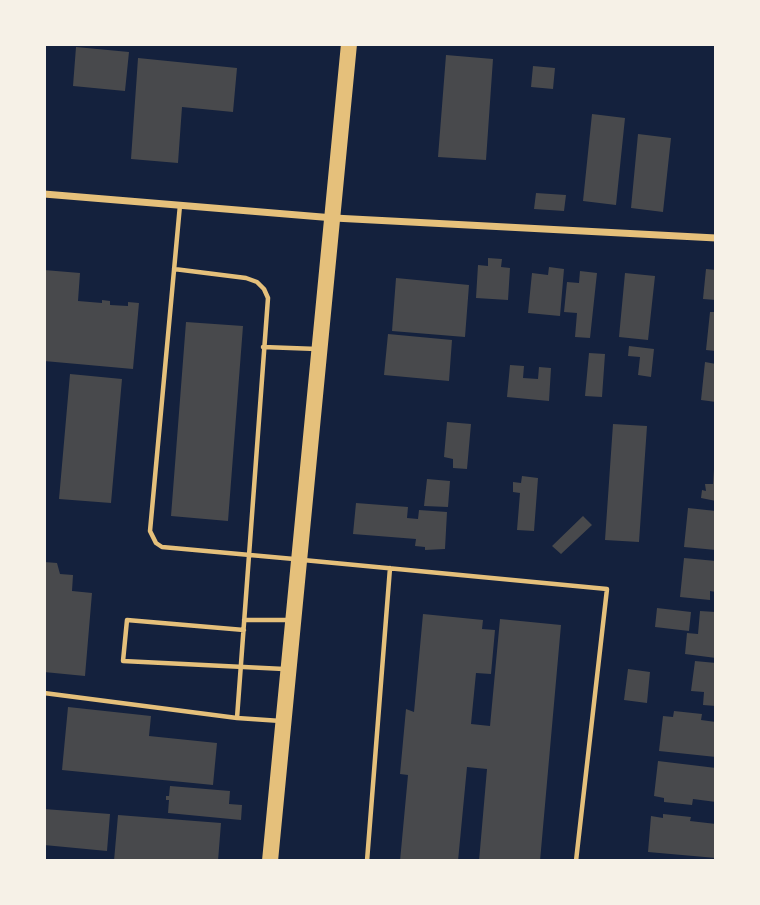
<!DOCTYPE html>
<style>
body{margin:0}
#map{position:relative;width:760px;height:905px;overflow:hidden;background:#14213d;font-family:Signika,sans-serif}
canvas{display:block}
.frame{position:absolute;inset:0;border:46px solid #f6f1e7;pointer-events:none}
</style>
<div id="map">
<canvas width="760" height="905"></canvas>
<div class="frame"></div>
</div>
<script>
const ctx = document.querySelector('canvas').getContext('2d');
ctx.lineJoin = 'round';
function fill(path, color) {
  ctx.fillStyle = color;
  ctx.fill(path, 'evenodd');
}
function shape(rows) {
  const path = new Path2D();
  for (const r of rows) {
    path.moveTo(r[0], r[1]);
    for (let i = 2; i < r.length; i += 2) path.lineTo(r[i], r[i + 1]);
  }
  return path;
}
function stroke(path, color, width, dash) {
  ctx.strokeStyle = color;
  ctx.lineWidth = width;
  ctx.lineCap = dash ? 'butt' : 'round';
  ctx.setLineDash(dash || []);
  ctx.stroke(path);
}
fill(shape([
 [76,47,129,52,125,91,73,86],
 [446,55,493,59,486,160,438,157],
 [138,58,237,68,233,112,182,107,178,163,131,159],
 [533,66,555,68,553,89,531,87],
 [592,114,625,118,616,205,583,201],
 [638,134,671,138,663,212,631,208],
 [536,193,566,195,564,211,534,209],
 [488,258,502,259,501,267,510,268,508,300,476,298,478,265,488,266],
 [549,267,564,269,560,316,528,313,532,273,548,275],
 [706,269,716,270,716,300,703,299],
 [44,270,80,273,78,301,102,303,102,300,110,301,110,305,128,306,128,302,139,303,133,369,44,361],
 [580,271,597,273,590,338,575,337,577,313,564,312,567,282,579,283],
 [625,273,655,276,648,340,619,337],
 [396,278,469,285,465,337,392,331],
 [710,312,716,312,716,351,706,350],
 [186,322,243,326,228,521,171,516],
 [388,334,452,340,449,381,384,375],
 [629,346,654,349,651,377,638,375,640,357,628,356],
 [589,353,605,354,602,397,585,396],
 [705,362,716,364,716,402,701,400],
 [510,365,524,366,523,378,538,379,539,367,551,368,549,401,507,397],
 [70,374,122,379,111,503,59,499],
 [447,422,471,424,467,469,453,468,453,459,444,457],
 [613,424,647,426,639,542,605,540],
 [714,469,716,469,716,501,701,498,702,490,706,491,705,484,713,484],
 [522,476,538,478,534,531,517,530,520,493,513,492,513,482,521,483],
 [427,479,450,481,448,507,424,506],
 [356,503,408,507,407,518,418,519,419,510,447,512,445,549,425,550,425,547,415,546,416,539,353,534],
 [688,508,716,511,716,550,684,547],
 [583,516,592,525,561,554,552,546],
 [684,558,716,561,716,592,710,591,710,600,680,597],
 [44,562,57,563,60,574,73,575,72,591,92,593,85,676,44,672],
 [657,608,691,612,689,631,655,627],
 [700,611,716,612,716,658,685,654,687,633,698,634],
 [423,614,483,620,482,629,495,630,491,674,476,673,471,724,490,726,500,619,561,625,540,861,479,861,487,769,467,767,458,861,400,861,408,775,400,774,406,709,414,712],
 [695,661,716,663,716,706,703,705,704,692,691,691],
 [628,669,650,672,647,703,624,700],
 [68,707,151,716,149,736,217,743,213,785,62,770],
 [674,711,702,714,701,720,716,722,716,757,659,751,663,716,673,717],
 [658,761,716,768,716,802,693,799,692,805,664,802,664,798,654,796],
 [170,786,230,791,229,804,242,805,241,820,168,813,169,800,166,800,166,796,169,796],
 [44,809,110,814,107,851,44,845],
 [663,814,691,817,690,821,716,824,716,858,648,852,651,816,663,818],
 [118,815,221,823,218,861,114,861]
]), '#48494c');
stroke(shape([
 [180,205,150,531,156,543,162,547,294,559],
 [174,269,246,278,257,282,264,289,268,298,237,718,281,721],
 [263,347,317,349],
 [303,560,607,589,576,861],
 [244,620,289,620],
 [244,630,127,620,123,661,284,669],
 [44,693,237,718],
 [367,861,390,568]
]), '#e5c07b', 4.5);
stroke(shape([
 [44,194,334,218,716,238]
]), '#e5c07b', 7);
stroke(shape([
 [270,861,349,44]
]), '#e5c07b', 16);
</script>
